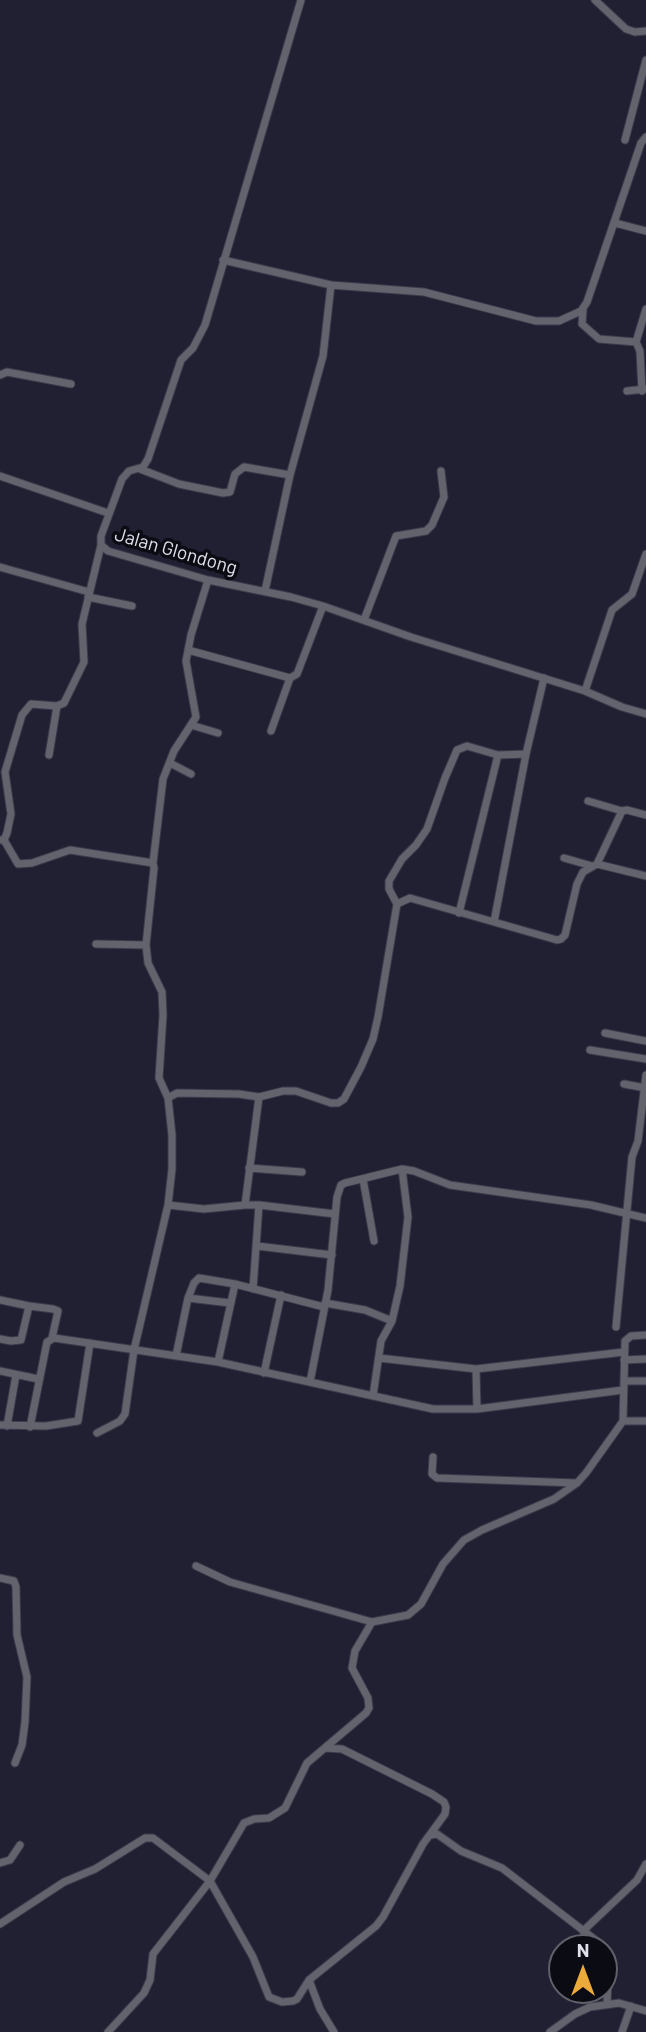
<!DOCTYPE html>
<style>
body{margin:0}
#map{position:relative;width:646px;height:2032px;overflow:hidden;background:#212032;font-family:Barlow,sans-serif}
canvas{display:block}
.north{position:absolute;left:548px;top:1934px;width:70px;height:70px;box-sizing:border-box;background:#0b0b13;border:2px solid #60606a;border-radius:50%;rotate:0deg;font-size:19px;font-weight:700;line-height:28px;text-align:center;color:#e0e0ec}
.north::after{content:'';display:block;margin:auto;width:24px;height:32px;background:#ebaa39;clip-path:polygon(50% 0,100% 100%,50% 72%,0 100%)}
</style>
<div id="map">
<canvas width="646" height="2032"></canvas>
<div class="north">N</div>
</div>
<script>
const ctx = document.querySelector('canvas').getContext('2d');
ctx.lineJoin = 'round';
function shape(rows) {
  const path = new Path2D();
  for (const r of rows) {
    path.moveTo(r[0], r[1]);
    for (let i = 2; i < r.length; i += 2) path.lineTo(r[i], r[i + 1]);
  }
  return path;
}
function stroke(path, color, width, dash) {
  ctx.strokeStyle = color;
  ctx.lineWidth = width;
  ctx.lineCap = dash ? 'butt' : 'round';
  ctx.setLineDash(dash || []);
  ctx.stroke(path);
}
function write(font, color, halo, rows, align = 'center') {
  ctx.font = font + ' Barlow,sans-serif';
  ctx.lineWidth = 7;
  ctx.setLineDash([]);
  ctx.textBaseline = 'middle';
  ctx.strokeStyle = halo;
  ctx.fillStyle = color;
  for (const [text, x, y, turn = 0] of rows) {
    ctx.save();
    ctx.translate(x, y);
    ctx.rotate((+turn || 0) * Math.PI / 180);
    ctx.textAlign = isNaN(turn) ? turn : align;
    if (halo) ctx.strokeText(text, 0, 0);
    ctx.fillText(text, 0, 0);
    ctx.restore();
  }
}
const minor = shape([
 [595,0,626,29,635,32,646,31],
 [625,140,646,60],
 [615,223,646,231],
 [223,260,331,285,424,292,536,321,559,321,581,311,587,302,641,143,646,137],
 [583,310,582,324,599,339,636,342],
 [0,375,7,372,71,384],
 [627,391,645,389],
 [642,391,640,351,636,342,646,309],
 [140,469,179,484,223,493,230,492,235,474,244,467,290,475],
 [0,476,108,513],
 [101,545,108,551,208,580,291,597,323,606,411,637,585,691,622,707,646,714],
 [0,567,89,592],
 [265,591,290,475,323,356,331,285],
 [88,597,132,606],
 [364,620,396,536,426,531,432,525,444,497,441,471],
 [188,650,290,678],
 [585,691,612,610,632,594,646,554],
 [191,725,218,733],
 [271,731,290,678,297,674,323,606],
 [526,754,494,922,557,940,561,939,565,935,577,884,583,872,597,864,622,811,627,810,646,815],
 [49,755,57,706],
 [170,763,191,774],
 [588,801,622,811],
 [0,840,4,840,7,833,11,814,5,772,22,715,31,704,57,706,64,703,84,662,82,624,101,545,101,536,122,479,129,471,143,467,148,459,181,360,193,348,205,325,301,0],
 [4,840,18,864,32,863,70,850,153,863],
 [564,858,592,866],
 [597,864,646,876],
 [397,904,410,898,494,922],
 [459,913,498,755],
 [96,944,146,945],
 [605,1033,646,1041],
 [590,1050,646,1059],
 [624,1084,646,1088],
 [259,1097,245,1205,259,1205,335,1214],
 [168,1098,177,1093,239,1094,259,1097,283,1091,296,1091,331,1103,338,1103,344,1099,361,1067,373,1039,378,1017,397,904,389,889,389,881,402,859,416,845,427,829,445,778,457,750,467,746,498,755,526,754,544,678],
 [249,1168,302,1172],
 [363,1179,374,1241],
 [168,1205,204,1209,245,1205],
 [257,1246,332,1255],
 [253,1289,259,1205],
 [188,1298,230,1303],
 [0,1300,29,1306,21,1340,11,1341,0,1339],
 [325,1303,365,1310,392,1321],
 [29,1306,53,1309,58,1311,52,1338],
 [616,1327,632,1157,638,1141,646,1075],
 [176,1356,188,1298,194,1283,199,1278,235,1284,324,1307],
 [379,1358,476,1369,624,1352],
 [624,1360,646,1359],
 [218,1362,235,1284],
 [476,1369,477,1409],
 [0,1371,38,1379],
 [264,1373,281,1295],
 [624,1381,646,1381],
 [310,1382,328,1290,337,1197,341,1185,345,1183,402,1169,414,1171,450,1185,591,1205,646,1218],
 [373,1396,381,1341,392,1321,400,1286,408,1217,402,1169],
 [623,1421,646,1421],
 [0,1425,46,1426,78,1421,90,1343],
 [7,1426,16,1375],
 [30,1427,47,1342,54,1338,218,1362,433,1409,477,1409,623,1390],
 [97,1433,120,1421,125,1414,134,1350,168,1205,172,1169,172,1135,168,1098,159,1078,163,1015,162,992,148,963,146,945,154,868,153,863,163,779,174,751,196,717,186,661,191,635,208,580],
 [433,1457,432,1474,437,1478,577,1483],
 [196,1566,230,1582,372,1622,408,1615,421,1604,443,1564,464,1540,482,1530,554,1499,577,1483,586,1473,623,1421,625,1341,631,1336,646,1335],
 [0,1578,14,1581,16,1587,17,1635,27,1677,25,1722,22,1745,15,1763],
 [431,1835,437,1834,461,1851,502,1868,602,1945,607,1950,609,1959,607,2004],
 [0,1863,10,1860,20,1845],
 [0,1924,64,1882,95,1869,145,1838,153,1838,210,1881,253,1957,269,1997,282,2002,293,2001,297,1999,309,1980,376,1926,383,1917,423,1844,445,1814,446,1807,444,1802,432,1794,342,1749,325,1748],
 [583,1931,637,1880,646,1864],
 [309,1980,320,2009,334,2032],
 [108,2032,144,1993,150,1980,153,1954,210,1881,244,1823,254,1819,269,1818,285,1808,307,1763,366,1713,369,1708,368,1698,352,1668,355,1651,372,1622],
 [550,2032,575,2014,590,2007,619,2003,646,2011],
 [622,2032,631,2006]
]);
stroke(minor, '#3c3b4c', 9);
stroke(minor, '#63636d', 7);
write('19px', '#e0e0ec', '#0b0b13', [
 ["Jalan Glondong",176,551,16]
]);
</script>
